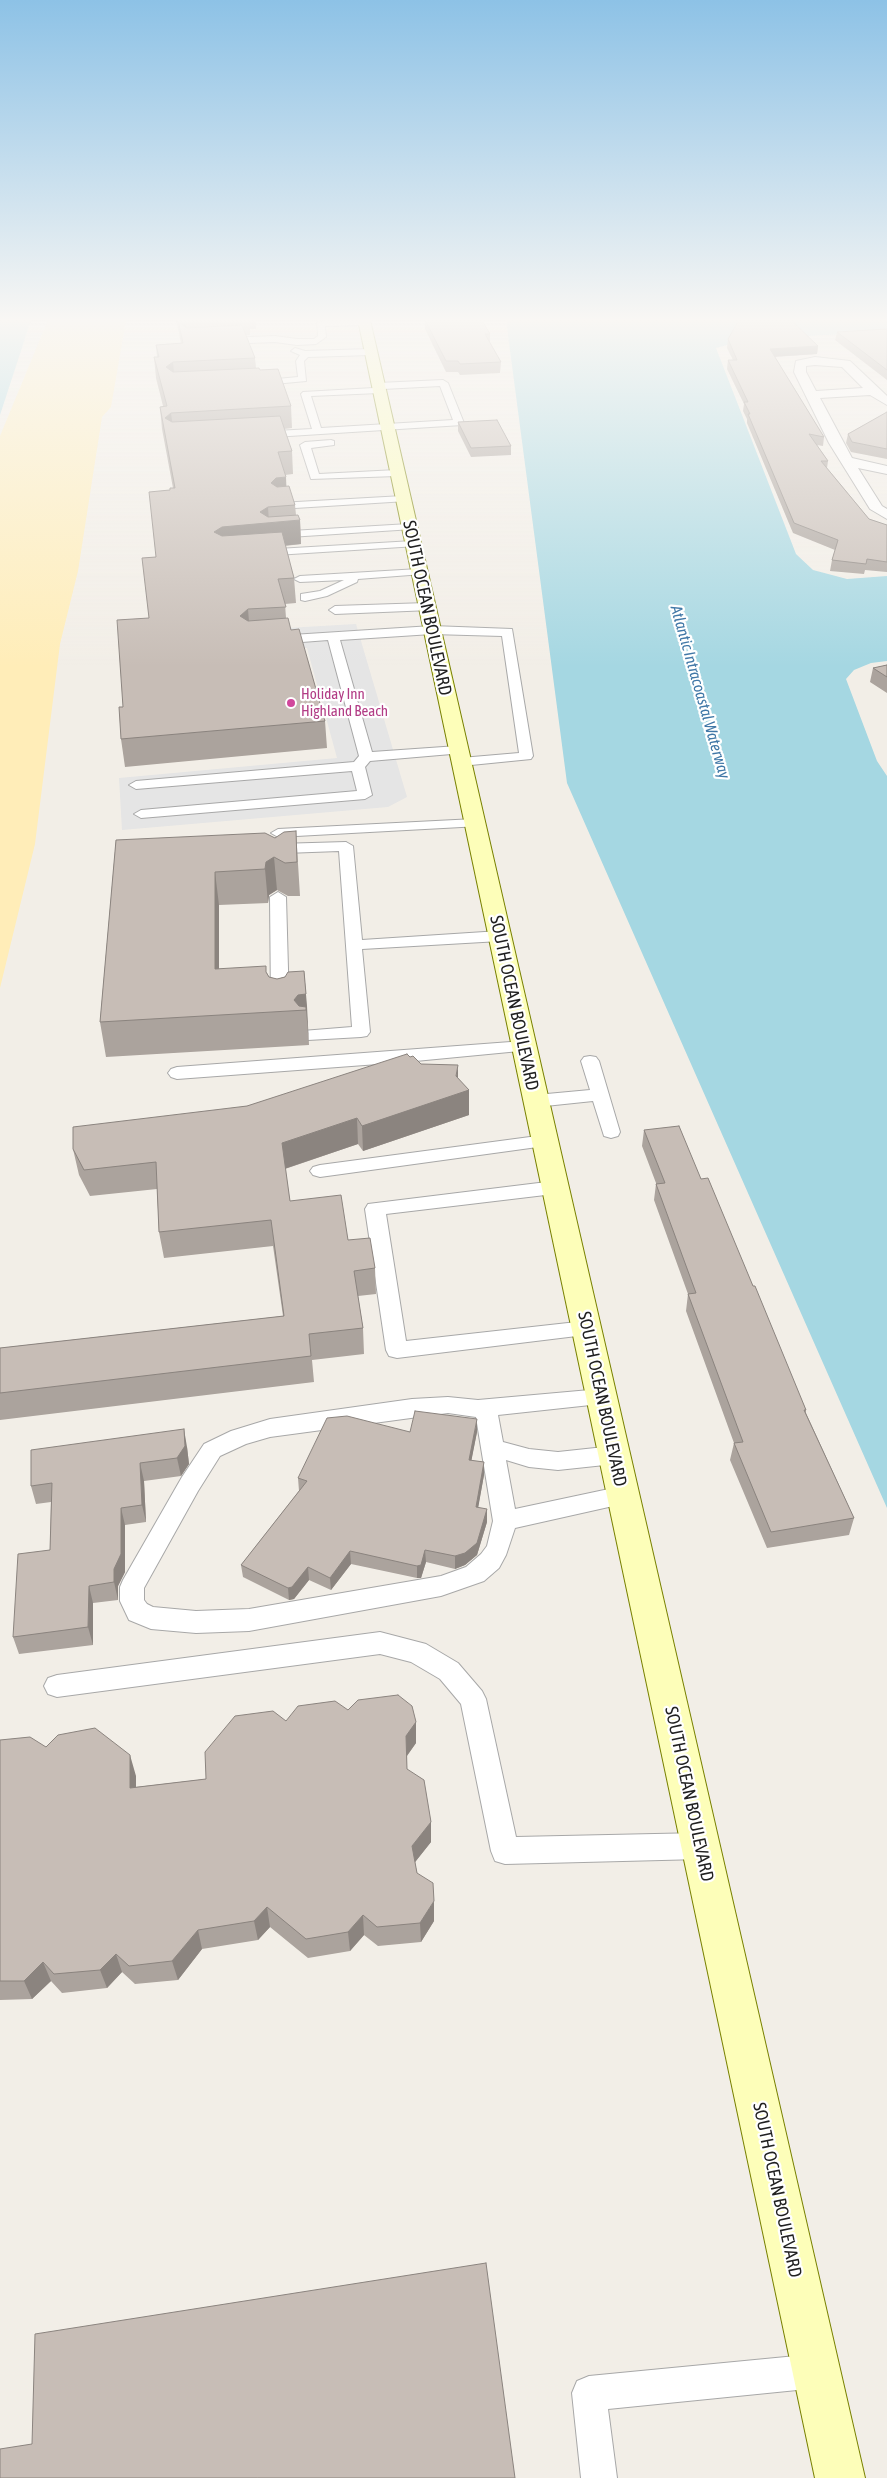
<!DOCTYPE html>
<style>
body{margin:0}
canvas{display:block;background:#f2eee7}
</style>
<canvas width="887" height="2478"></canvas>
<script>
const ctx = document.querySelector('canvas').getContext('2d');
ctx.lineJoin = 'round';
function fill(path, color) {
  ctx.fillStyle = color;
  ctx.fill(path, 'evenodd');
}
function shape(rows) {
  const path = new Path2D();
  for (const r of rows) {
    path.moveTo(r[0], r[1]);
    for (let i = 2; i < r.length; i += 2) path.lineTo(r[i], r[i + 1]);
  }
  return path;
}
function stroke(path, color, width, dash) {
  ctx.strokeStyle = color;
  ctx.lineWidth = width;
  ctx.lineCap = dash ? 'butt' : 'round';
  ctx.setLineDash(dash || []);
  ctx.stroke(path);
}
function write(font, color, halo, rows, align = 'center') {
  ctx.font = font + ' "Asap Condensed",sans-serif';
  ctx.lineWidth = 4.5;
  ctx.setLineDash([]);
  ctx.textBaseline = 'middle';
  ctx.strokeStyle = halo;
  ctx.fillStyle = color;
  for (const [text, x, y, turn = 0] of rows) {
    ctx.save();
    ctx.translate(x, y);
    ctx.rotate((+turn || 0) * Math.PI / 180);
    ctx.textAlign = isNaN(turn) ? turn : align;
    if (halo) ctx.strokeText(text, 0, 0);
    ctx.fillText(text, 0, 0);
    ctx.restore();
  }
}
fill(shape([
 [48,320,126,320,111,407,102,417,78,571,60,644,35,844,0,988,0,436]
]), '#ffedb8');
fill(shape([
 [356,624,407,797,388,807,122,830,119,778,337,758,307,648,240,652,235,631]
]), '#e5e5e5');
fill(shape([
 [0,320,31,320,0,415],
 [506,320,887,320,887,332,750,339,716,348,796,554,813,570,847,579,887,576,887,661,871,663,854,670,846,679,877,761,887,776,887,1508,567,783]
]), '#a5d7e2');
const lane = shape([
 [364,321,367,321,367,325,325,326,326,337,316,344,297,345,275,342,223,344,219,341,223,338,275,336,297,339,314,339,318,336,317,322,364,321],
 [295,348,305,351,371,349,375,352,371,355,308,357,304,361,306,381,253,386,253,382,256,381,298,377,296,361,300,355,291,351,295,348],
 [443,380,448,383,464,423,462,425,258,438,253,435,258,432,312,429,301,394,303,392,374,388,375,384,378,383,443,380],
 [440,386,453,420,321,428,311,396,379,393,382,392,383,389,440,386],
 [331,440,334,441,334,445,311,448,319,474,397,470,402,473,397,476,311,479,300,445,305,442,331,440],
 [403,496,407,497,407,501,279,509,274,506,279,503,403,496],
 [409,524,414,527,413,529,274,538,269,535,274,532,409,524],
 [413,541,417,542,417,546,260,556,254,553,260,550,413,541],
 [419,569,425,572,423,574,358,579,357,582,327,596,305,601,301,600,301,594,320,591,344,580,300,582,294,579,300,576,419,569],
 [427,603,433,607,431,610,335,614,329,610,335,606,427,603],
 [432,626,512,629,533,756,531,759,461,766,454,762,461,758,519,753,502,636,432,634,340,640,372,752,458,746,465,750,463,753,370,761,365,767,372,795,365,799,141,818,134,814,141,810,357,791,352,771,136,789,129,785,136,781,354,762,359,756,328,640,276,644,270,640,276,636,432,626],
 [475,819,480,820,482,823,480,826,278,837,271,833,278,829,475,819],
 [346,842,353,846,362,940,500,931,508,936,500,941,362,949,370,1032,367,1036,361,1037,308,1040,302,1039,299,1035,302,1031,352,1027,339,851,285,853,282,860,277,862,269,857,270,849,278,844,346,842],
 [278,892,286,897,289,1005,286,1009,280,1010,274,1009,271,1005,270,897,278,892],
 [524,1041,530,1042,533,1046,530,1050,405,1062,177,1079,171,1077,168,1073,171,1069,177,1067,524,1041],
 [590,1056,596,1057,599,1061,620,1132,618,1136,611,1138,604,1136,593,1101,536,1107,530,1105,527,1101,530,1097,536,1095,590,1090,581,1061,584,1057,590,1056],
 [545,1135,552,1137,554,1141,552,1145,320,1177,313,1175,310,1171,313,1167,320,1165,545,1135],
 [555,1181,562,1183,565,1188,562,1193,386,1214,406,1341,586,1321,593,1324,597,1329,593,1334,397,1358,389,1356,386,1350,365,1209,368,1204,555,1181],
 [601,1389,609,1391,612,1397,609,1403,498,1415,503,1442,529,1449,558,1452,614,1446,622,1449,625,1455,622,1461,614,1464,558,1470,529,1467,506,1460,515,1509,623,1486,631,1488,635,1495,631,1502,515,1528,506,1555,499,1568,484,1581,441,1596,249,1631,196,1633,151,1629,129,1620,120,1601,120,1587,123,1580,182,1477,204,1444,231,1431,270,1419,412,1399,448,1397,478,1400,601,1389],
 [448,1413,476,1417,493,1521,487,1546,481,1554,466,1567,441,1576,249,1609,196,1611,153,1607,147,1604,144,1600,144,1588,198,1491,220,1456,246,1444,270,1437,448,1413],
 [380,1632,426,1644,458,1663,482,1691,486,1699,516,1837,701,1833,711,1837,715,1846,711,1855,701,1859,505,1864,495,1861,491,1851,461,1704,440,1679,411,1662,380,1654,57,1697,48,1694,44,1686,48,1678,57,1675,380,1632],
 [817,2354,829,2359,834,2371,829,2383,817,2388,608,2409,617,2478,581,2478,572,2393,577,2381,589,2376,817,2354]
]);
const street = shape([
 [815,357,850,361,887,396,887,405,870,395,820,398,852,458,887,466,887,474,858,468,882,506,887,509,887,519,870,509,829,443,794,372,796,361,815,357],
 [815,365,842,367,863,388,816,391,806,372,806,366,815,365]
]);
const secondary = shape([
 [358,320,370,320,865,2478,815,2478,358,320]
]);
stroke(lane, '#a8a8a8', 2);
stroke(street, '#a8a8a8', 2);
stroke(secondary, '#788000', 2);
fill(lane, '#fff');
fill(street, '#fff');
fill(secondary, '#fdfeb9');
fill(shape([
 [176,320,256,320,256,329,250,329,250,335,246,335,255,358,256,368,260,370,291,406,292,428,284,429,292,451,293,474,285,475,286,487,295,505,296,515,300,520,301,544,285,546,294,578,296,603,285,604,286,618,291,630,325,721,327,748,125,767,121,739,123,707,149,618,156,557,170,490,173,488,162,429,160,407,163,406,156,378,154,357,157,357,156,345,181,343],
 [425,320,482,320,490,334,490,344,501,362,500,373,460,375,458,372,446,372,425,329],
 [887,329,887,380,835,340,837,332],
 [728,339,818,346,817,354,775,357,824,437,823,446,817,445,828,461,827,468,869,519,887,525,887,572,865,570,864,574,830,571,832,560,835,550,793,533,747,423,747,419,743,411,744,404,727,369,728,360,733,360,727,348],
 [887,412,887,459,851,452,846,443,848,434],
 [458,422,511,446,511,455,471,457,458,431],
 [887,665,887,693,870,682,873,668],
 [296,831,300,896,288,896,277,890,269,895,268,903,219,905,219,969,267,973,269,977,277,979,304,971,309,1045,106,1057,100,1022,116,840,275,838],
 [410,1057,421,1064,458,1078,469,1115,363,1151,358,1144,285,1169,290,1201,348,1240,375,1268,376,1294,358,1296,363,1328,364,1354,312,1360,314,1382,0,1420,0,1348,283,1316,273,1246,164,1258,159,1232,157,1189,90,1196,79,1175,73,1149,247,1106],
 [644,1130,701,1179,753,1286,806,1410,806,1413,854,1518,849,1535,767,1548,730,1460,734,1443,686,1311,688,1294,654,1200,656,1184,656,1183,642,1146],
 [410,1432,477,1432,471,1461,484,1462,484,1475,478,1507,487,1522,477,1555,465,1565,455,1569,426,1562,421,1578,417,1578,351,1564,331,1590,309,1580,294,1599,289,1600,243,1577,241,1565,299,1491,298,1478],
 [187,1447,189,1464,181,1476,144,1481,146,1522,125,1525,125,1572,118,1586,118,1600,93,1603,93,1645,19,1654,13,1637,50,1550,51,1502,36,1504,31,1486],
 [348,1710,416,1722,416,1743,407,1756,407,1769,431,1822,431,1842,415,1862,417,1873,434,1921,421,1942,378,1946,364,1935,350,1951,308,1958,270,1927,258,1940,202,1949,178,1980,135,1984,122,1972,107,1988,62,1993,51,1981,32,1999,0,2000,0,1740,46,1747,136,1776,136,1787,206,1779,286,1721]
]), '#aba39d');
fill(shape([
 [184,320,186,320,188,338,180,323],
 [818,346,817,354,769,357,770,349],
 [173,362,175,383,166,367],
 [171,413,174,435,165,418],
 [286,477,287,501,271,483,276,478],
 [268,507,269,523,300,520,301,544,224,551,214,532,222,527,260,512],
 [248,609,250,635,240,616],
 [274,857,277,890,269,895,268,903,265,869,266,862],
 [215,872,219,905,219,1004,215,969],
 [304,971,307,1006,309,1045,306,1010,295,1011,294,1000],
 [458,1065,458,1090,469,1090,469,1115,363,1151,362,1126,456,1076],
 [357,1118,358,1144,284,1169,282,1143],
 [477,1419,477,1432,469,1473,469,1460],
 [184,1429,187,1447,189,1464,181,1476,177,1458],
 [484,1462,484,1475,476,1520,476,1507],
 [140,1463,144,1481,146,1522,142,1505],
 [121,1508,125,1525,125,1572,118,1586,118,1600,114,1582,114,1569],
 [487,1509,487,1522,477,1555,465,1565,455,1569,455,1556],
 [425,1550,426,1562,421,1578,417,1578,417,1566],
 [350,1551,351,1564,331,1590,330,1578],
 [308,1567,309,1580,294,1599,289,1600,288,1588],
 [89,1586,93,1603,93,1645,88,1627],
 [416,1722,416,1743,406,1757,406,1736],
 [130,1755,136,1776,136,1809,130,1788],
 [431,1822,431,1842,412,1866,412,1846],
 [434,1901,434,1921,421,1942,420,1923],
 [267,1907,270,1927,258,1940,254,1921],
 [363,1915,364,1935,350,1951,348,1932],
 [198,1930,202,1949,178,1980,172,1961],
 [116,1954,122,1972,107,1988,100,1970],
 [43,1962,51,1981,32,1999,24,1981]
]), '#8b847f');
const building = shape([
 [178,320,184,320,180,323,186,328,242,325,255,358,173,362,166,367,173,372,259,368,260,370,278,369,291,406,171,413,165,418,172,422,280,416,292,451,278,452,286,477,276,478,271,483,277,487,289,486,295,505,268,507,260,512,268,517,298,515,300,520,222,527,214,532,222,536,282,532,294,578,278,579,286,607,248,609,240,616,248,621,288,618,291,630,299,629,325,721,121,739,119,707,123,707,117,620,149,618,142,558,156,557,149,492,170,490,170,488,175,488,160,407,167,406,154,357,159,357,156,345,183,343,178,320],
 [425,320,482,320,490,334,485,334,501,362,460,364,458,361,446,361,425,320],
 [739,320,791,320,818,346,770,349,824,437,809,434,828,461,821,461,869,519,887,525,887,562,867,559,866,564,832,560,838,540,794,523,748,414,750,414,744,402,748,402,728,360,737,360,728,339,739,320],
 [887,329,887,370,837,332,887,329],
 [887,412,887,449,852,442,848,434,887,412],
 [497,420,511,446,471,448,458,422,497,420],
 [887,665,887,677,873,668,887,665],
 [296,831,297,862,285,863,274,857,266,862,265,869,215,872,215,969,266,966,266,972,269,977,277,979,285,977,288,972,304,971,306,994,298,995,294,1000,299,1006,306,1007,306,1010,100,1022,116,840,265,833,275,838,284,832,296,831],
 [407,1054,410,1057,413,1056,421,1064,458,1065,456,1076,469,1090,362,1126,357,1118,282,1143,290,1201,341,1195,348,1240,370,1238,375,1268,354,1271,363,1328,309,1334,311,1356,0,1393,0,1348,284,1316,271,1220,159,1232,156,1162,84,1170,73,1149,73,1127,247,1106,407,1054],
 [679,1126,701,1179,708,1178,753,1286,755,1286,806,1410,804,1410,854,1518,771,1532,734,1443,743,1442,688,1294,696,1293,656,1184,665,1183,644,1130,679,1126],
 [415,1411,477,1419,469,1460,484,1462,476,1507,487,1509,477,1543,465,1553,455,1556,425,1550,421,1565,417,1566,350,1551,330,1578,308,1567,292,1587,288,1588,241,1565,307,1481,298,1478,327,1418,347,1416,410,1432,415,1411],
 [184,1429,185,1446,177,1458,140,1463,142,1505,121,1508,121,1554,114,1569,114,1582,89,1586,88,1627,13,1637,18,1554,50,1550,52,1483,31,1486,31,1450,184,1429],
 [398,1695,412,1706,416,1722,406,1736,407,1769,424,1780,431,1822,412,1846,417,1873,433,1883,434,1901,420,1923,377,1927,363,1915,348,1932,306,1939,267,1907,254,1921,198,1930,172,1961,129,1966,116,1954,100,1970,54,1974,43,1962,24,1981,0,1981,0,1740,30,1737,46,1747,58,1735,95,1728,130,1755,130,1788,206,1779,205,1752,235,1716,273,1711,286,1721,298,1706,335,1701,348,1710,358,1700,398,1695],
 [486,2263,515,2478,0,2478,0,2449,32,2444,35,2334,486,2263]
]);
fill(building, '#c7bdb6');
stroke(building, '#8b847f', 1);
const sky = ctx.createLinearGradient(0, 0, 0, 667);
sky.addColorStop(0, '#8dc2e6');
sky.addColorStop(0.48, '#f9f7f4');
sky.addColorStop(1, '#f9f7f400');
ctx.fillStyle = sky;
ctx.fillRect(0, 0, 887, 667);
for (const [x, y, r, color] of [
 [291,703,5,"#d1479c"]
]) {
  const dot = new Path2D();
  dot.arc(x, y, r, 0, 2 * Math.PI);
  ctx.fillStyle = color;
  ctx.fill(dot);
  stroke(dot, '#fff', 2);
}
write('15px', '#b23c85', '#fff', [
 ["Holiday Inn",301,694],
 ["Highland Beach",301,711]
], 'left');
write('italic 16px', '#4178a7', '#fff', [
 ["Atlantic Intracoastal Waterway",700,692,74]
]);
write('18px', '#212121', '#fff', [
 ["SOUTH OCEAN BOULEVARD",427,608,78],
 ["SOUTH OCEAN BOULEVARD",514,1003,78],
 ["SOUTH OCEAN BOULEVARD",602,1399,78],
 ["SOUTH OCEAN BOULEVARD",689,1794,78],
 ["SOUTH OCEAN BOULEVARD",777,2190,78]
]);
</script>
